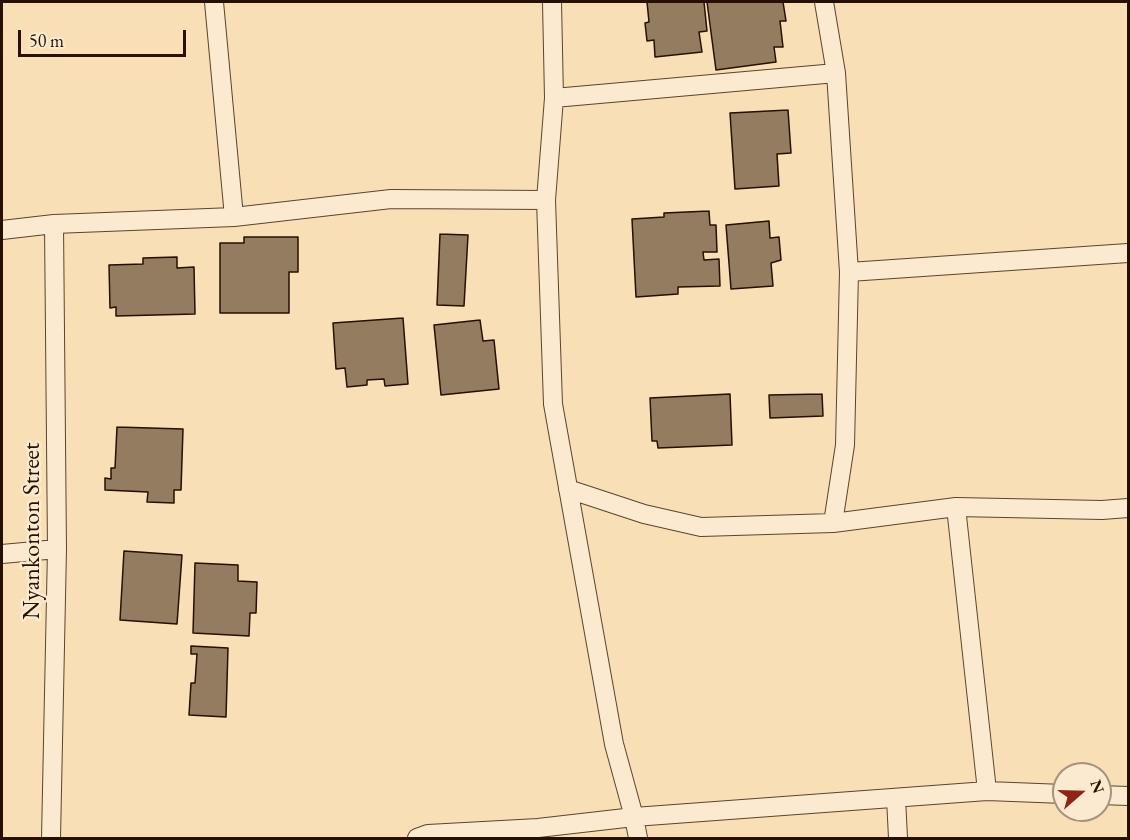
<!DOCTYPE html>
<style>
body{margin:0}
#map{position:relative;width:1130px;height:840px;overflow:hidden;background:#f9dfb5;font-family:"EB Garamond",serif}
canvas{display:block}
.frame{position:absolute;inset:0;border:3px solid #251001;pointer-events:none}
.north{position:absolute;left:1052px;top:762px;width:60px;height:60px;box-sizing:border-box;background:#fbeacf;border:2px solid #a5937d;border-radius:50%;rotate:70deg;font-size:16px;font-weight:700;line-height:24px;text-align:center;color:#251001}
.north::after{content:'';display:block;margin:auto;width:21px;height:27px;background:#8f2418;clip-path:polygon(50% 0,100% 100%,50% 72%,0 100%)}
.scale{position:absolute;left:18px;top:30px;width:168px;height:27px;box-sizing:border-box;border:3px solid #251001;border-top:0;padding-left:8px;font-size:18px;line-height:21px;white-space:nowrap;color:#251001;-webkit-text-stroke:4px #fbeacf;paint-order:stroke}
</style>
<div id="map">
<canvas width="1130" height="840"></canvas>
<div class="frame"></div>
<div class="north">N</div>
<div class="scale">50 m</div>
</div>
<script>
const ctx = document.querySelector('canvas').getContext('2d');
ctx.lineJoin = 'round';
function fill(path, color) {
  ctx.fillStyle = color;
  ctx.fill(path, 'evenodd');
}
function shape(rows) {
  const path = new Path2D();
  for (const r of rows) {
    path.moveTo(r[0], r[1]);
    for (let i = 2; i < r.length; i += 2) path.lineTo(r[i], r[i + 1]);
  }
  return path;
}
function stroke(path, color, width, dash) {
  ctx.strokeStyle = color;
  ctx.lineWidth = width;
  ctx.lineCap = dash ? 'butt' : 'round';
  ctx.setLineDash(dash || []);
  ctx.stroke(path);
}
function write(font, color, halo, rows, align = 'center') {
  ctx.font = font + ' "EB Garamond",serif';
  ctx.lineWidth = 5;
  ctx.setLineDash([]);
  ctx.textBaseline = 'middle';
  ctx.strokeStyle = halo;
  ctx.fillStyle = color;
  for (const [text, x, y, turn = 0] of rows) {
    ctx.save();
    ctx.translate(x, y);
    ctx.rotate((+turn || 0) * Math.PI / 180);
    ctx.textAlign = isNaN(turn) ? turn : align;
    if (halo) ctx.strokeText(text, 0, 0);
    ctx.fillText(text, 0, 0);
    ctx.restore();
  }
}
const building = shape([
 [647,2,704,2,707,31,699,32,702,52,655,57,654,40,647,41,645,23,649,22,647,2],
 [707,2,783,2,786,21,780,21,783,47,774,47,776,62,716,70,707,2],
 [788,110,791,153,777,154,779,186,735,189,730,113,788,110],
 [709,211,710,225,716,225,717,252,703,252,704,260,719,259,720,286,678,287,678,294,636,297,632,219,664,217,664,213,709,211],
 [769,221,770,238,779,237,781,260,771,263,773,286,731,289,726,225,769,221],
 [440,234,468,235,464,306,437,305,440,234],
 [244,237,298,237,298,272,289,272,289,313,220,313,220,243,244,243,244,237],
 [177,257,177,268,194,267,195,314,116,316,116,307,110,308,109,265,143,264,143,258,177,257],
 [403,318,408,384,385,386,384,379,367,380,367,385,347,387,345,368,336,369,333,323,403,318],
 [480,320,483,341,494,340,499,389,441,395,434,325,480,320],
 [730,394,732,445,658,448,657,441,652,441,650,398,730,394],
 [822,394,823,416,770,418,769,395,822,394],
 [117,427,183,429,181,490,174,490,174,503,147,502,148,492,105,490,105,478,111,479,111,468,115,468,117,427],
 [124,551,182,555,177,624,120,620,124,551],
 [195,563,238,565,238,581,257,582,256,613,250,613,249,636,193,633,195,563],
 [191,646,228,648,226,717,189,715,191,683,195,683,197,654,191,654,191,646]
]);
fill(building, '#937c5f');
stroke(building, '#251001', 1.5);
const minor = shape([
 [214,2,234,217],
 [552,2,554,98,546,200,553,404,614,744,634,817,638,838],
 [824,2,836,73,849,272,845,445,833,523],
 [554,98,836,73],
 [2,230,54,224,234,217,391,199,546,200],
 [849,272,1128,253],
 [568,489,644,514,701,527,833,523,956,507,1102,510,1128,508],
 [956,507,987,791],
 [2,554,57,549],
 [1100,795,1128,796],
 [896,798,898,838],
 [51,838,57,549,54,224],
 [417,838,428,834,538,828,634,817,987,791,1064,794]
]);
stroke(minor, '#5a442e', 20);
stroke(minor, '#fbeacf', 18);
write('24px', '#251001', '#fbeacf', [
 ["Nyankonton Street",32,531,-90]
]);
</script>
